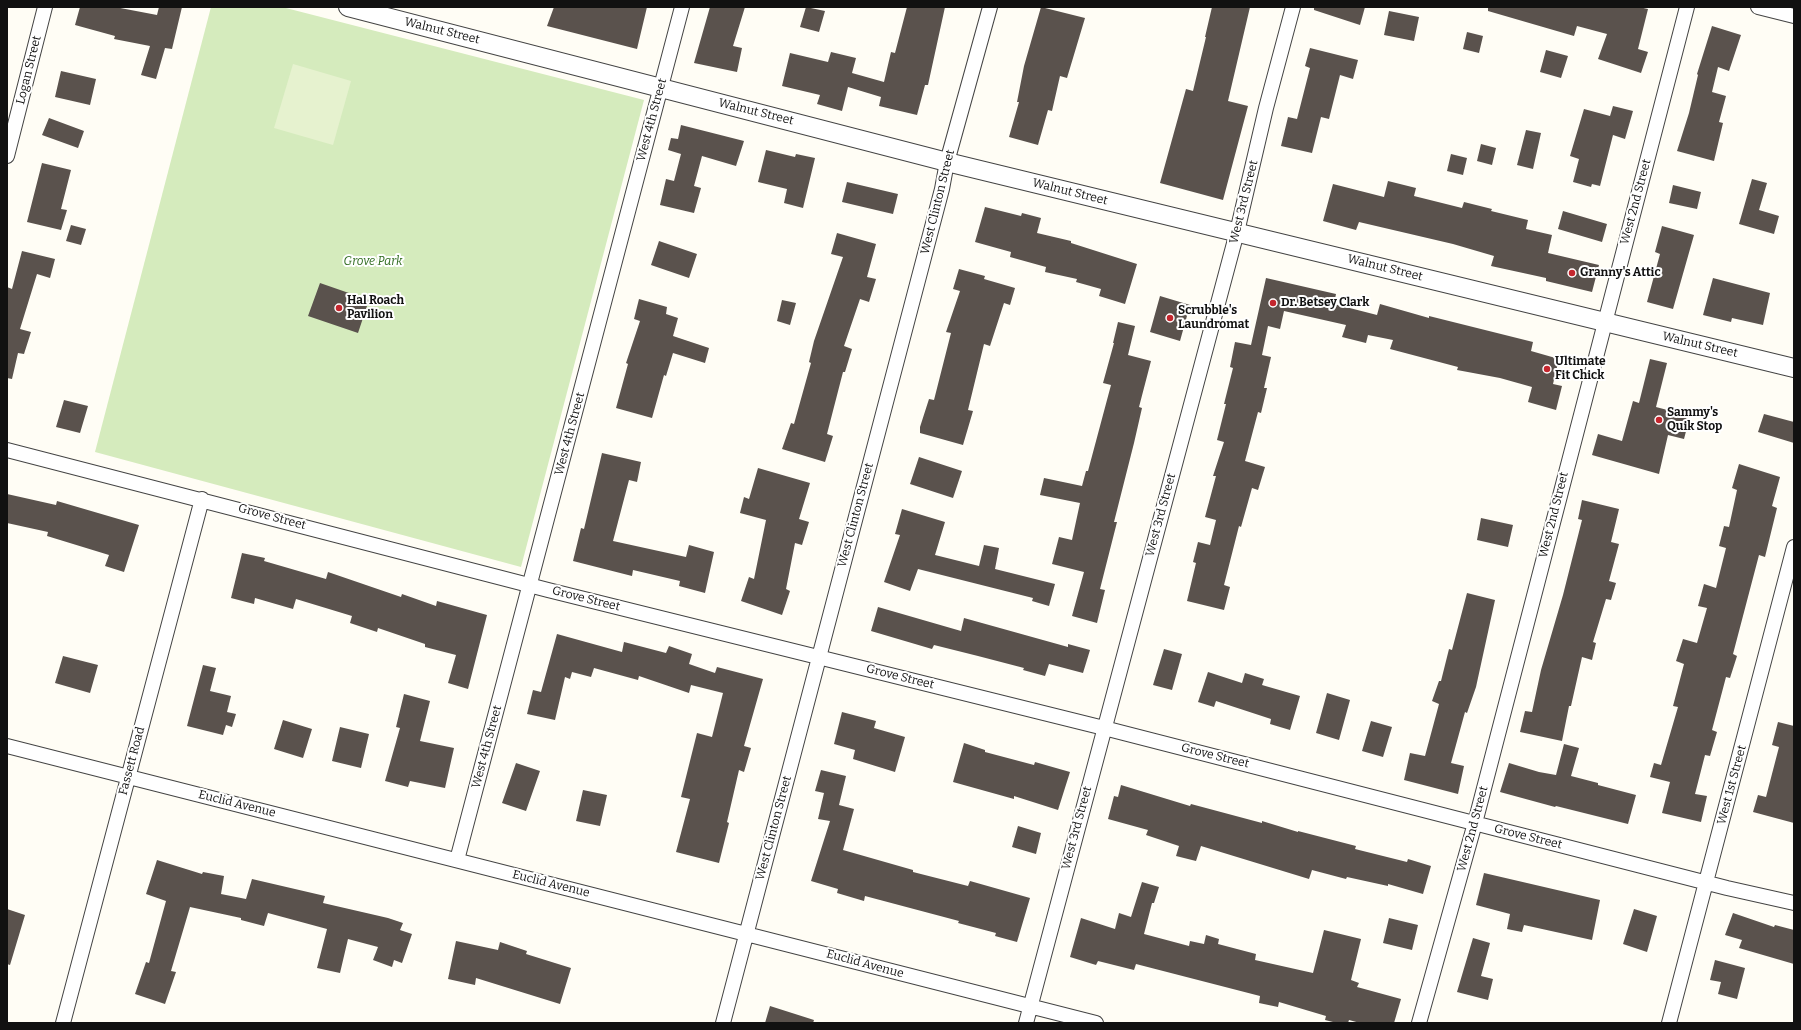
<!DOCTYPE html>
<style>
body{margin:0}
#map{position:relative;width:1801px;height:1030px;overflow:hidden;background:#fffdf5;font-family:Bitter,serif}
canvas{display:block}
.frame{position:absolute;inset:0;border:8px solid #111;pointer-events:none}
</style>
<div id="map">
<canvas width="1801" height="1030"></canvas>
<div class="frame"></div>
</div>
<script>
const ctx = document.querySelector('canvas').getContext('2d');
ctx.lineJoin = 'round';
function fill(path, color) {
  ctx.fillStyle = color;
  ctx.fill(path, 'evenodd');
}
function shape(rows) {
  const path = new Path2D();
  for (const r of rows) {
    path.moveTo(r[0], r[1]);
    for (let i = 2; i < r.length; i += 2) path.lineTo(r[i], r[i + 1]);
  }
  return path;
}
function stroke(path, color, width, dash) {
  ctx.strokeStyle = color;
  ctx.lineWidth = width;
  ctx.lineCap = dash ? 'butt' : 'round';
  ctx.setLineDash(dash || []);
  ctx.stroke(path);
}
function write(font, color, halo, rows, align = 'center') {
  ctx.font = font + ' Bitter,serif';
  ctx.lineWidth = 4;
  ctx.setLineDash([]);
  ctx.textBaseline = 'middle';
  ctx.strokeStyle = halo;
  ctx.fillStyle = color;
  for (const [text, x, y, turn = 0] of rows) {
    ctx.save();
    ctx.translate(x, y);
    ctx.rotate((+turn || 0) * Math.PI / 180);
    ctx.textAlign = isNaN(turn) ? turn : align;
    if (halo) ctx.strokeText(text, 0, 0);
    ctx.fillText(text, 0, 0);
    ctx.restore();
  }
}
fill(shape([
 [211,7,282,7,644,100,521,567,95,452]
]), '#d5ebbd');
fill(shape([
 [293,64,351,81,333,145,274,128]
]), '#e6f2cf');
fill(shape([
 [80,7,115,7,157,15,159,7,182,7,172,49,165,48,156,79,141,75,150,46,114,39,115,36,75,25],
 [554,7,647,7,637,49,547,26],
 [710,7,745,7,733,46,742,48,737,72,694,63],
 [806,7,825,11,819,32,800,27],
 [907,7,945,7,928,85,925,85,917,115,879,106,881,97,848,87,842,111,817,104,820,95,782,86,790,53,828,62,831,52,856,58,852,73,884,82,891,52,895,53],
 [1041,7,1085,18,1067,78,1060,76,1052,111,1048,110,1038,145,1009,137,1019,102,1017,102,1024,66],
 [1212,7,1250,7,1228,101,1248,106,1223,200,1160,183,1186,89,1193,91,1206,37,1205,37],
 [1314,7,1365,7,1360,25,1314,10],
 [1488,7,1639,7,1648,9,1638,49,1648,52,1641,73,1598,59,1607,34,1577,26,1574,36,1488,11],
 [1389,11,1419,17,1414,41,1384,35],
 [1712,26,1741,35,1729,71,1718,67,1712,92,1726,96,1719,122,1723,123,1714,161,1677,151,1689,113,1698,75,1697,74],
 [1467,32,1483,36,1479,53,1463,49],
 [1310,48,1358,60,1353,79,1340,75,1329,119,1321,117,1312,153,1281,146,1288,117,1297,119,1310,68,1305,66],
 [1546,50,1568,56,1561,78,1540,72],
 [61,71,96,79,90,105,55,97],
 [1613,106,1633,111,1625,139,1613,135,1600,186,1592,184,1591,187,1573,182,1579,159,1570,156,1584,109,1610,116],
 [49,118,84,131,78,148,42,135],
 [681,125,744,141,736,166,702,156,694,186,701,188,694,213,660,205,666,179,674,181,681,154,668,150,671,138,678,139],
 [1526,130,1541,133,1533,169,1517,165],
 [1481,144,1496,148,1492,165,1477,161],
 [766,150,795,157,796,154,815,158,803,208,784,203,787,189,758,182],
 [1451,154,1467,158,1463,175,1447,171],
 [42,163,71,170,61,209,67,210,61,230,27,222],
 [1752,179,1767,183,1759,210,1779,216,1774,234,1739,224],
 [1388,181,1416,188,1414,196,1462,208,1464,202,1492,209,1491,211,1528,220,1526,229,1552,235,1548,253,1599,265,1592,292,1546,281,1546,278,1491,266,1494,256,1453,244,1359,222,1356,230,1323,221,1333,184,1384,197],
 [847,182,898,194,893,214,842,202],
 [1673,185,1701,192,1697,209,1669,203],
 [985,207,1021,216,1022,213,1041,218,1037,233,1071,241,1071,243,1137,264,1125,304,1099,296,1101,289,1076,282,1077,279,1045,272,1046,267,1010,257,1011,252,975,242],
 [1563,211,1607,224,1602,242,1558,229],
 [71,225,86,229,81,245,66,241],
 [1662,226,1694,235,1673,309,1647,302,1660,254,1655,252],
 [837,233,876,244,867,277,876,279,869,302,860,299,844,346,852,349,845,372,843,372,827,434,833,436,825,462,782,449,791,423,794,424,811,363,809,362,814,341,843,257,831,254],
 [659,241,697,254,689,278,651,265],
 [22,251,55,259,50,278,37,274,20,329,31,332,24,354,18,353,12,379,7,378,7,287,12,289],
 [959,269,985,276,984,279,1015,288,1010,305,1004,303,990,346,984,344,968,410,973,411,963,445,920,433,920,427,929,399,934,400,951,333,946,332,960,291,953,289],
 [1266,278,1336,294,1334,304,1377,315,1380,304,1429,318,1429,316,1533,342,1531,351,1559,359,1553,384,1562,386,1556,410,1528,402,1532,387,1500,378,1457,370,1458,367,1390,349,1393,340,1368,335,1366,343,1342,337,1346,325,1284,311,1280,329,1268,326,1262,355,1271,357,1264,388,1267,388,1261,413,1258,412,1245,461,1265,467,1258,490,1252,488,1241,527,1239,526,1224,585,1230,587,1224,610,1187,601,1196,563,1193,562,1198,542,1210,545,1216,520,1205,517,1216,476,1213,476,1224,442,1217,440,1226,404,1224,404,1233,368,1230,367,1235,342,1251,345],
 [1713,278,1770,293,1763,325,1732,318,1731,322,1703,315],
 [320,283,369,300,358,333,308,316],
 [1160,296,1190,305,1180,341,1150,332],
 [639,299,667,307,666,314,678,318,673,336,709,348,705,363,673,353,666,376,664,375,652,418,616,408,628,364,626,363,640,321,634,319],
 [782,300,796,303,790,325,777,321],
 [1118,322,1135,326,1128,355,1151,361,1139,407,1142,408,1134,443,1114,522,1117,522,1100,589,1105,590,1097,623,1072,616,1084,572,1052,564,1059,537,1072,540,1080,503,1040,495,1044,478,1082,486,1086,471,1088,471,1111,385,1103,383,1114,343,1113,343],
 [1650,359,1667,363,1656,407,1690,416,1684,439,1668,435,1659,474,1592,455,1598,434,1622,441,1633,401,1639,403],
 [64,400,88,406,80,433,56,427],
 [1764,414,1794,422,1794,443,1758,432],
 [602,453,641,462,637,482,629,480,613,541,686,557,689,545,714,552,705,593,679,586,680,581,633,570,632,576,573,561,581,528,584,529],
 [919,457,962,471,953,498,910,484],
 [1739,464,1780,477,1772,506,1777,508,1765,557,1759,555,1733,654,1737,656,1730,678,1726,677,1712,730,1717,732,1710,756,1705,755,1695,794,1707,796,1701,822,1662,813,1670,782,1650,777,1654,763,1661,765,1678,707,1673,706,1684,664,1676,661,1683,639,1697,643,1707,608,1698,606,1704,584,1716,588,1726,548,1719,546,1724,526,1729,527,1737,490,1732,488],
 [758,468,810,483,799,519,809,522,802,545,795,543,786,589,790,591,782,615,741,601,749,577,754,579,766,520,740,513,744,497,749,499],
 [7,494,56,505,57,501,139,525,124,572,105,566,109,555,47,536,48,532,7,523],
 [1582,500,1619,509,1611,542,1619,544,1609,581,1616,583,1611,600,1606,599,1593,642,1596,643,1592,660,1582,657,1571,706,1569,706,1562,741,1520,732,1525,711,1532,712,1541,670,1563,595,1582,520,1578,519],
 [902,509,945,522,935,555,979,566,984,545,999,548,995,569,1055,584,1049,606,1032,601,1033,598,918,569,910,591,884,582,900,535,895,534],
 [1481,518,1513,525,1508,547,1477,540],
 [242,553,265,558,264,561,326,579,328,572,401,597,402,594,436,606,437,601,487,615,468,689,448,683,456,655,425,647,425,644,378,628,377,632,350,623,352,616,296,599,293,609,255,598,254,604,231,598],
 [1467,593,1495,600,1476,687,1467,713,1465,712,1451,763,1464,766,1458,794,1404,780,1410,753,1425,756,1439,704,1432,701,1439,681,1441,681,1449,649,1452,650],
 [878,607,961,631,964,618,1068,647,1068,644,1090,650,1083,673,1049,664,1045,676,1023,670,1024,668,978,656,934,645,932,649,871,631],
 [557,634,622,652,624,642,666,653,669,646,692,654,689,664,715,673,717,667,763,679,744,746,751,748,744,772,739,770,727,822,729,823,719,863,676,852,690,799,681,797,697,733,712,737,723,693,691,685,689,693,639,676,638,680,594,668,591,677,572,672,570,679,565,677,555,720,527,714,533,690,541,692],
 [1164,649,1182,654,1172,690,1153,685],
 [63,656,98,665,90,693,55,683],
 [203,665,216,668,210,691,231,696,227,712,236,714,232,727,226,725,223,735,187,726],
 [1208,672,1242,683,1245,673,1264,679,1262,685,1300,696,1290,730,1270,724,1271,719,1216,701,1214,707,1198,702],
 [1327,693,1350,700,1339,740,1316,733],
 [404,694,430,701,420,741,454,748,445,788,410,781,408,787,385,781,400,728,396,727],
 [842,712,876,721,874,728,905,737,895,772,853,759,855,750,834,744],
 [283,720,312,729,303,758,274,749],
 [1371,721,1392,727,1383,757,1362,751],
 [1778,722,1794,726,1794,823,1753,812,1758,795,1766,797,1779,747,1772,745],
 [340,727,369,734,361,768,332,761],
 [964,743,985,750,985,752,1034,765,1035,762,1070,772,1058,810,1014,796,1014,799,953,782],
 [1564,744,1579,748,1571,776,1598,783,1598,785,1636,795,1628,824,1556,806,1555,807,1500,792,1509,763,1539,772,1556,775],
 [516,763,540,771,526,811,502,803],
 [821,770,846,776,839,805,854,809,843,850,913,870,913,872,968,886,970,881,1030,898,1017,942,995,936,996,933,958,923,959,921,865,896,864,901,837,893,838,889,811,881,830,821,818,819,824,793,815,791],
 [1121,785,1190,806,1191,804,1262,823,1262,821,1298,832,1298,831,1356,846,1355,849,1407,862,1408,859,1431,866,1423,894,1388,884,1388,886,1347,877,1346,879,1312,870,1309,879,1201,846,1196,861,1176,856,1179,846,1146,835,1148,830,1108,819,1114,796,1118,797],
 [583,790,607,795,600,826,576,821],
 [1018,826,1041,833,1036,854,1012,847],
 [157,860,202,874,203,872,224,876,221,894,246,899,252,879,325,896,323,903,388,918,403,923,400,930,412,934,402,963,394,960,392,967,373,960,378,947,348,939,340,973,317,968,327,929,268,913,264,926,241,920,241,918,190,907,171,971,176,972,165,1004,135,994,146,962,149,963,166,901,146,894],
 [1484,873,1600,900,1592,940,1524,925,1522,932,1507,929,1510,914,1476,905],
 [1142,882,1159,887,1154,903,1152,903,1144,934,1189,946,1190,941,1204,944,1206,935,1219,939,1218,944,1256,954,1255,960,1313,973,1324,930,1361,939,1351,980,1359,983,1357,987,1401,999,1394,1023,1360,1023,1349,1020,1348,1023,1337,1023,1325,1020,1326,1016,1279,1002,1278,1007,1259,1003,1260,996,1136,964,1134,970,1098,961,1096,965,1070,957,1081,918,1115,929,1119,913,1131,917],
 [7,909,25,915,10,965,7,964],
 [1634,909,1657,916,1647,952,1623,944],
 [1733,913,1774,927,1775,925,1794,930,1794,964,1739,948,1742,940,1725,935],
 [1389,918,1418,925,1412,950,1383,943],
 [1473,938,1490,943,1481,976,1493,979,1488,1000,1457,992],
 [456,941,498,950,500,942,527,951,526,954,571,968,560,1004,476,978,475,985,448,979],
 [1715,960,1745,968,1737,999,1718,994,1721,982,1710,980],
 [770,1006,814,1020,813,1023,765,1023]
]), '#5a524d');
const minor = shape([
 [1758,7,1794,16],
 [7,156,45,7],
 [7,450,548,590,1104,728,1727,888,1794,903],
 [7,746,1096,1023],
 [457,860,682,7],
 [63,1023,202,499],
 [723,1023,942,189,947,162,990,7],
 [1026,1023,1237,232,1266,108,1293,7],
 [1419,1023,1475,823,1687,7],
 [1669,1023,1794,547]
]);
const tertiary = shape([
 [348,7,947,162,1794,368]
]);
stroke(minor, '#444', 16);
stroke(tertiary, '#444', 20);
stroke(minor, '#fff', 14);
stroke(tertiary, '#fff', 18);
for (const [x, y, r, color] of [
 [1572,273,4,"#c4262e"],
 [1273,303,4,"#c4262e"],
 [339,308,4,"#c4262e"],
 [1170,318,4,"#c4262e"],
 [1547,369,4,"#c4262e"],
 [1659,420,4,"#c4262e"]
]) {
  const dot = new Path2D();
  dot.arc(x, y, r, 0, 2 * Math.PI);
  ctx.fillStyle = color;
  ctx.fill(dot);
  stroke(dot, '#fff', 1.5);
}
write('12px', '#111', '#fff', [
 ["Walnut Street",442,31,14],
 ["Logan Street",29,70,-76],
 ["Walnut Street",756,112,14],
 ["West 4th Street",652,120,-75],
 ["Walnut Street",1070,192,14],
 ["West Clinton Street",938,202,-76],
 ["West 3rd Street",1244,202,-76],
 ["West 2nd Street",1636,202,-75],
 ["Walnut Street",1385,268,14],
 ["Walnut Street",1700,345,13],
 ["West 4th Street",570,434,-75],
 ["West Clinton Street",856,515,-75],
 ["West 3rd Street",1161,515,-75],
 ["West 2nd Street",1554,515,-76],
 ["Grove Street",272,517,15],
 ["Grove Street",586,599,14],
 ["Grove Street",900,677,14],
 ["West 4th Street",487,747,-75],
 ["Grove Street",1215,756,14],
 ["Fassett Road",132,761,-75],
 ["West 1st Street",1732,785,-75],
 ["Euclid Avenue",237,804,14],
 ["West Clinton Street",774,828,-75],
 ["West 3rd Street",1077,828,-75],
 ["West 2nd Street",1473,829,-75],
 ["Grove Street",1528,837,14],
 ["Euclid Avenue",551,884,14],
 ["Euclid Avenue",865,964,15]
]);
write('italic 12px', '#2f6b1f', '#fff', [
 ["Grove Park",373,262]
]);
write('bold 12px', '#111', '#fff', [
 ["Granny's Attic",1580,273],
 ["Hal Roach",347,301],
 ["Pavilion",347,315],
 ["Dr. Betsey Clark",1281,303],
 ["Scrubble's",1178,311],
 ["Laundromat",1178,325],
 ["Ultimate",1555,362],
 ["Fit Chick",1555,376],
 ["Sammy's",1667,413],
 ["Quik Stop",1667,427]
], 'left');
</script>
